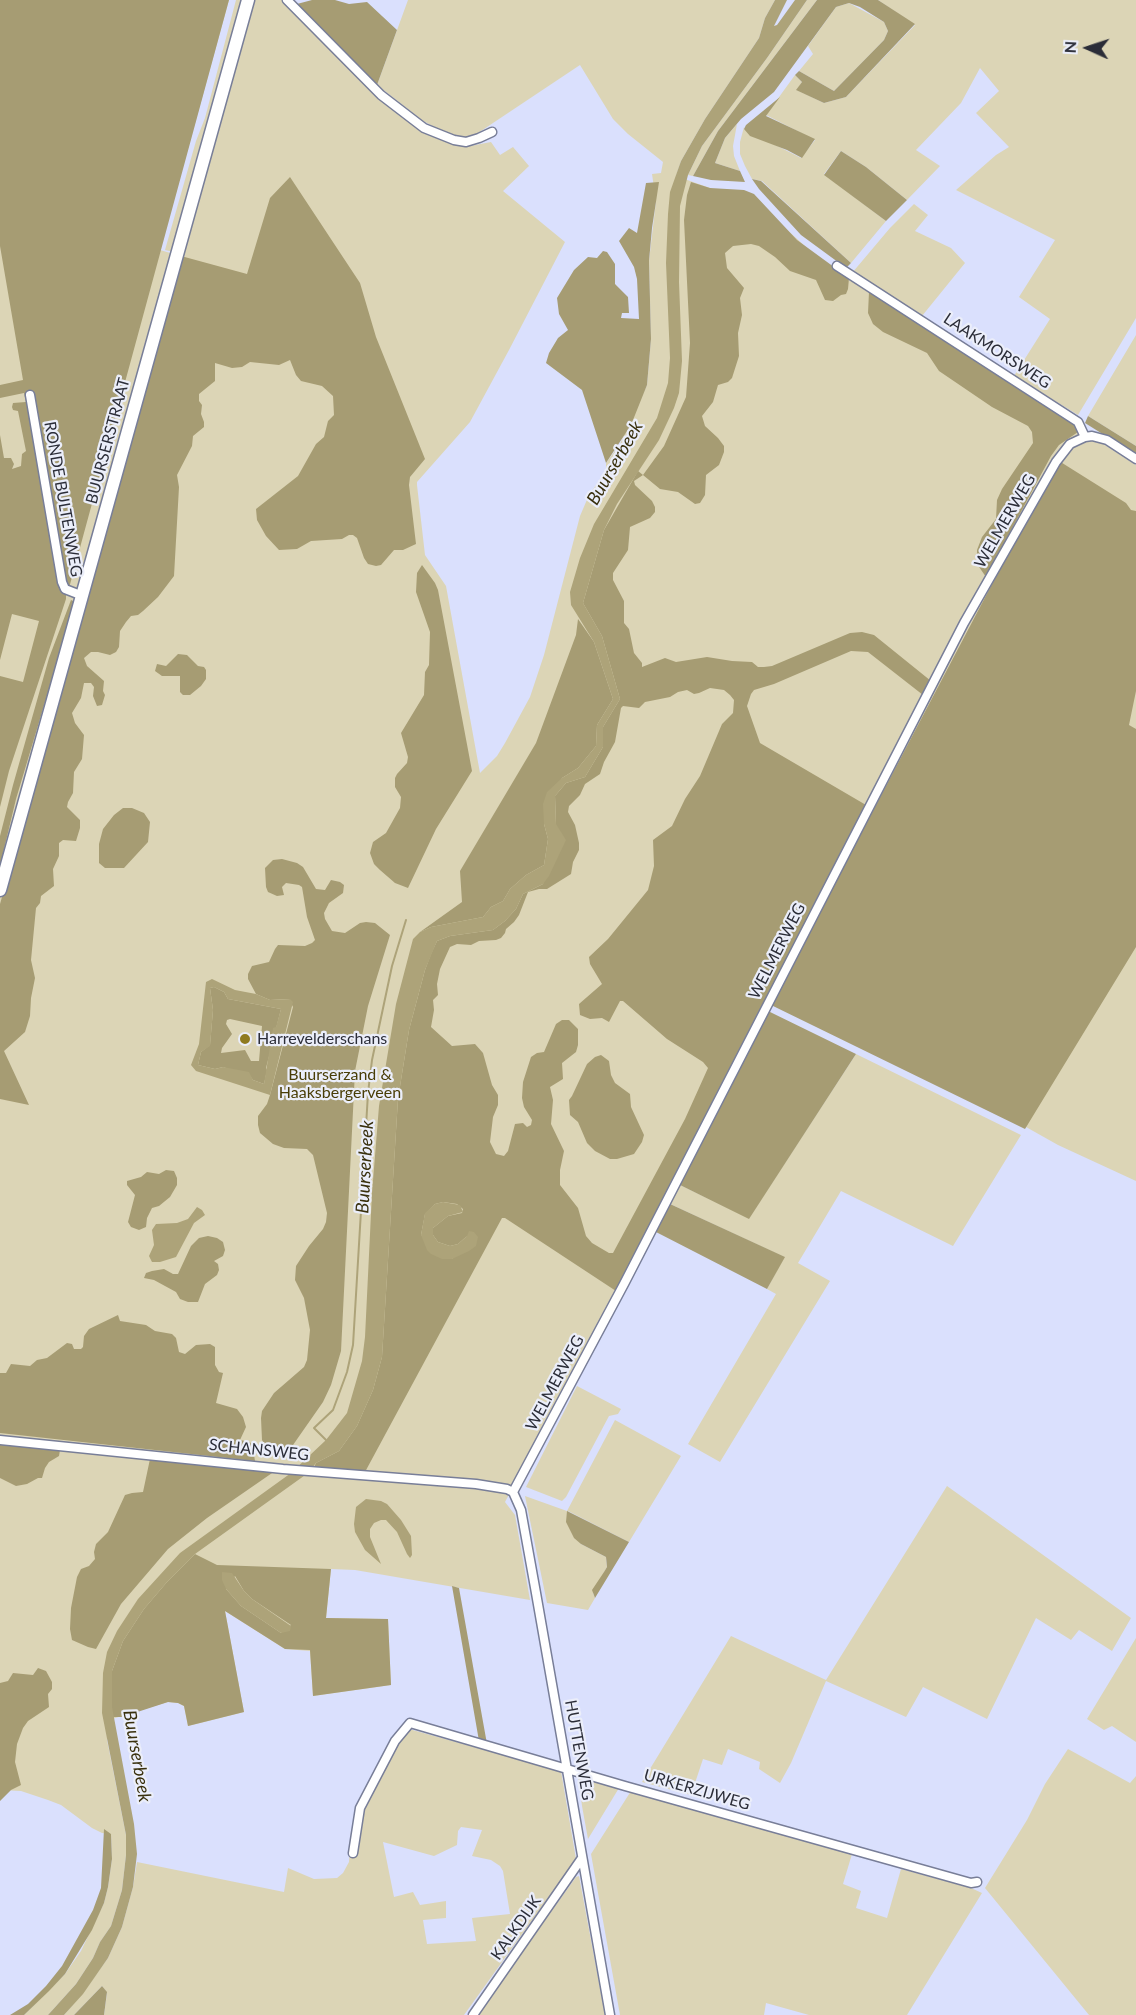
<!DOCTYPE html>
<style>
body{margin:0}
#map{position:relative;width:1136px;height:2015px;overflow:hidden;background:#dae0fd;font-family:Lato,sans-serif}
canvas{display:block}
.north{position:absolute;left:1058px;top:18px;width:60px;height:60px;-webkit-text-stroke:4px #ebeefa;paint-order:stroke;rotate:273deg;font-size:16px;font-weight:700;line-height:24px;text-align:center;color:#2b2d38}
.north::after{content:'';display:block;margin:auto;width:21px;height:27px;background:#2b2d38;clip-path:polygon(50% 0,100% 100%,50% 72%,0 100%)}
</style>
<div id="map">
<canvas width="1136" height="2015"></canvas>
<div class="north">N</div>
</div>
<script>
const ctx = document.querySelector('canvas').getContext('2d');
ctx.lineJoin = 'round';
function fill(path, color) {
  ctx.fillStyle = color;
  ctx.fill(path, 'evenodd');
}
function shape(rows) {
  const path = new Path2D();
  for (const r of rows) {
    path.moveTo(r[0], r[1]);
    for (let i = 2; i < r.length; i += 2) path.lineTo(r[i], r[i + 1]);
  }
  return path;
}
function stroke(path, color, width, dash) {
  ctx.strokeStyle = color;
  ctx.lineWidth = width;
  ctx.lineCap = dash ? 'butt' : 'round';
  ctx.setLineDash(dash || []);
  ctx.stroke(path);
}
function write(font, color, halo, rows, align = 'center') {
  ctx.font = font + ' Lato,sans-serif';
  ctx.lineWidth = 4.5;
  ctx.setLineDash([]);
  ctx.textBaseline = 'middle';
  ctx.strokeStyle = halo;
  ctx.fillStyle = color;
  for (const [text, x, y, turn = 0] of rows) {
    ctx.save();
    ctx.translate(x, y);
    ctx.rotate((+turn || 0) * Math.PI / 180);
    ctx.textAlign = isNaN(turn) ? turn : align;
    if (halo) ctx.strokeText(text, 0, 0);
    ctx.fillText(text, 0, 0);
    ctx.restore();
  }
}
fill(shape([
 [0,0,229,0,160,250,181,256,253,0,283,0,320,39,420,128,455,144,470,146,491,142,500,155,513,147,529,166,503,191,565,242,509,350,470,422,417,482,417,485,425,555,446,586,480,773,497,756,505,743,530,697,544,655,580,516,589,495,606,471,606,463,620,444,647,385,651,339,649,261,656,201,652,174,661,173,663,162,628,134,613,119,580,65,469,139,456,138,423,121,377,85,408,0,775,0,765,18,759,38,705,119,681,161,676,176,710,188,784,227,817,257,843,274,848,282,849,278,1097,443,1102,443,1136,465,1136,1181,1058,1145,1026,1127,775,1003,774,1006,764,1001,654,1218,505,1502,515,1515,530,1600,355,1570,331,1569,326,1618,388,1619,391,1685,313,1696,310,1651,285,1649,225,1611,244,1712,188,1726,184,1706,178,1703,168,1702,112,1719,107,1740,126,1835,126,1855,122,1890,111,1926,100,1942,93,1958,76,1984,48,2015,24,2015,65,1974,81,1951,104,1903,108,1887,112,1859,111,1834,102,1833,92,1828,61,1805,48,1800,21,1791,0,1790],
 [236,0,244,0,174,252,165,250,196,141,205,118],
 [807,0,817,0,718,131,693,176,688,175,702,146,767,58],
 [878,0,1136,0,1136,318,1078,415,1014,376,1050,319,1019,297,1055,240,956,190,996,155,1009,147,976,113,999,91,980,68,961,103,916,150,940,166,907,200,866,167,841,151,824,174,886,221,851,263,762,181,752,179,745,166,740,154,740,142,744,127,744,129,801,158,815,140,766,115,795,75,802,82,797,90,824,103,846,97,915,25],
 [849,3,884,22,888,31,884,40,834,91,799,71,813,54,808,46,836,7],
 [737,124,733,146,734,156,740,171,715,163,725,138],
 [914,204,928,215,915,231,951,248,965,263,922,316,852,273,890,228],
 [1136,335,1136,446,1088,416],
 [856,1054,1021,1135,953,1246,841,1191,798,1263,830,1281,720,1462,688,1444,776,1294,767,1289,784,1257,670,1204,680,1185,749,1218],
 [577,1386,621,1409,618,1414,609,1416,566,1497,562,1501,526,1487],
 [615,1420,681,1456,629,1542,568,1511,581,1544,606,1557,607,1567,593,1593,595,1598,588,1610,547,1603,525,1496,567,1511],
 [947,1486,1131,1618,1112,1651,1079,1630,1071,1640,1036,1618,987,1719,923,1687,906,1717,826,1681,791,1763,780,1783,759,1769,760,1762,728,1749,722,1765,703,1759,691,1795,642,1782,731,1636,826,1680],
 [1136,1638,1136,1742,1112,1726,1104,1730,1087,1719],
 [409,1729,561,1771,576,1859,464,2015,104,2015,107,1993,102,1986,74,2015,64,2015,82,1994,108,1958,122,1927,133,1887,137,1862,284,1892,288,1868,314,1879,337,1878,343,1873,349,1862,351,1831,362,1801,399,1732],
 [461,1827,482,1830,472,1856,491,1860,500,1866,503,1871,510,1914,472,1918,476,1941,427,1944,423,1920,446,1918,446,1901,420,1905,413,1892,394,1897,383,1842,434,1856,457,1845,458,1831],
 [1068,1749,1130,1783,1136,1776,1136,2015,1089,2015,985,1888,1027,1820,1045,1784],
 [578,1775,619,1788,588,1839,582,1806],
 [631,1791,852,1854,843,1884,861,1891,856,1908,887,1918,901,1869,971,1888,982,1893,907,2015,809,2015,766,2003,764,2015,620,2015,591,1854],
 [579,1876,605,2015,477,2015,576,1877]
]), '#dcd5b6');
fill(shape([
 [0,0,229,0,69,588,66,594,66,599,9,771,0,807,0,676,23,682,39,621,12,614,0,660,0,435,4,458,11,458,14,464,12,469,21,466,22,454,26,451,18,411,13,410,12,407,13,403,26,402,24,393,0,398,0,385,23,380,0,246],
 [312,0,335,0,349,4,367,2,397,30,377,85,297,4],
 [817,0,878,0,915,24,846,97,824,103,796,90,802,82,795,75,799,71,834,91,884,40,888,31,884,22,860,7,849,3,836,7,774,92,741,119,725,138,715,163,740,171,745,182,711,180,693,176,718,131],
 [780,97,766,116,815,139,802,158,787,150,750,136,744,129,746,125],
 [841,151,866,167,907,200,886,221,824,175],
 [290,177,360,283,376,337,425,459,410,477,409,485,416,544,403,550,394,550,381,565,376,566,368,564,364,558,357,538,353,535,349,535,342,539,311,541,297,549,279,550,266,536,257,520,256,509,298,476,316,444,324,437,328,421,334,415,333,396,322,386,301,381,296,375,290,360,279,365,250,362,242,367,232,368,215,363,215,381,199,394,199,401,202,405,201,414,204,422,204,427,193,436,192,446,177,475,179,487,174,576,158,597,143,611,138,615,131,616,126,622,120,631,119,647,116,652,110,655,98,652,91,652,84,658,87,666,104,681,103,691,105,695,102,705,97,706,93,696,94,687,91,683,84,683,81,698,72,713,75,723,84,735,82,759,74,772,73,793,68,802,67,807,80,820,80,828,76,841,63,840,59,843,59,856,53,869,54,886,41,896,40,903,36,908,31,960,35,978,31,998,30,1016,25,1032,4,1051,29,1105,0,1099,0,904,181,256,247,274,270,198],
 [752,179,761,181,851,263,846,268,801,235,759,189],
 [659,182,652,228,649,261,651,339,647,385,631,425,606,463,582,390,546,363,549,353,558,338,568,330,559,314,557,298,574,270,588,257,597,258,603,251,607,252,615,264,615,284,628,297,629,313,622,313,621,318,639,319,637,279,634,267,619,241,629,228,637,233,646,183],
 [691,182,710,188,744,190,754,194,797,240,849,278,848,289,846,294,841,295,833,301,825,300,816,280,790,271,775,257,759,246,751,244,733,246,725,253,727,268,744,288,740,298,742,315,738,333,739,356,732,378,728,382,718,385,713,402,702,416,705,426,718,438,724,446,724,452,719,465,706,475,705,495,700,503,695,504,678,492,660,489,643,475,634,481,635,485,652,501,655,507,655,512,650,518,630,527,628,550,613,573,613,580,624,601,624,623,629,629,634,653,642,663,642,667,665,658,676,662,707,657,732,661,752,662,758,667,764,667,772,666,850,633,862,632,874,635,931,681,923,695,868,652,851,651,774,684,754,690,751,694,747,706,760,743,866,805,616,1291,505,1218,502,1218,365,1472,314,1467,316,1463,339,1451,357,1426,373,1390,382,1357,398,1099,409,1030,425,970,431,954,437,941,450,936,493,930,505,921,516,909,523,894,543,884,556,824,555,796,566,783,585,777,603,747,603,727,620,699,602,636,583,603,604,530,638,471,643,475,664,446,686,397,690,343,684,220,687,195],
 [710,688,724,690,730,695,734,700,733,713,722,724,700,776,685,799,672,826,653,840,654,866,648,890,608,939,589,957,590,964,602,984,579,1004,580,1015,590,1019,602,1018,609,1022,620,1001,623,1001,667,1039,703,1062,708,1068,685,1119,613,1253,609,1253,592,1243,586,1236,578,1208,560,1185,560,1170,564,1151,551,1124,553,1100,550,1087,563,1079,562,1063,576,1052,578,1045,578,1029,569,1020,562,1020,556,1024,544,1052,537,1053,531,1057,523,1082,522,1098,524,1107,532,1120,531,1125,527,1127,523,1123,515,1124,508,1151,504,1156,496,1154,490,1142,493,1117,498,1105,498,1095,492,1085,483,1053,475,1044,452,1046,431,1027,434,1010,433,1000,438,995,437,984,440,969,450,947,457,944,471,945,479,941,496,940,501,938,505,933,506,929,514,922,519,915,528,892,539,889,547,889,571,874,573,862,579,850,579,843,575,825,568,812,569,806,580,795,585,784,600,774,604,762,615,742,621,708,623,706,639,708,645,702,670,697,678,692,687,690,694,694,699,693],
 [443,1202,457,1204,463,1209,462,1213,448,1216,433,1228,433,1235,438,1242,450,1246,458,1244,467,1236,452,1259,421,1235,425,1214,435,1204],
 [869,292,1079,427,1078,432,1059,445,1051,456,986,577,977,564,977,550,982,537,996,519,997,500,1002,489,1033,443,1032,432,1028,426,992,407,939,371,927,353,883,332,873,324,868,313],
 [1088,416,1136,446,1136,455,1085,423],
 [1059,461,1126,503,1131,510,1136,511,1136,691,1129,725,1136,729,1136,947,1025,1129,771,1005,990,588],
 [422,565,435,583,438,590,472,771,436,829,408,888,395,883,380,870,374,864,370,853,373,842,386,833,400,808,401,797,395,787,395,778,397,774,407,763,408,757,401,733,424,695,425,672,429,665,430,632,416,592,417,573],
 [71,600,75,602,16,799,0,866,0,836,13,785,49,658],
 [578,619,594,642,613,699,597,725,596,746,578,768,562,778,544,824,548,839,544,865,526,875,510,889,503,901,491,907,483,917,431,927,420,932,462,902,460,871,536,743,576,635],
 [178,654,187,655,198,666,204,667,206,670,206,679,201,686,190,695,183,695,180,692,180,676,162,676,155,671,157,664,166,666],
 [123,808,132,808,144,813,150,822,148,842,124,868,105,868,99,863,99,844,103,829,114,815],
 [282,859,297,863,303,867,316,889,325,890,331,880,340,882,344,885,343,893,329,903,324,913,325,919,332,931,345,933,360,923,366,922,375,923,390,935,368,1006,355,1071,341,1351,331,1385,323,1402,293,1445,280,1457,267,1449,262,1440,261,1418,262,1411,274,1393,304,1367,307,1360,310,1330,304,1298,295,1280,296,1266,309,1246,323,1229,326,1222,327,1213,313,1155,307,1149,284,1148,273,1144,260,1133,258,1125,258,1116,267,1104,270,1095,293,1007,289,999,270,1000,256,994,248,979,248,974,252,966,269,962,275,949,278,945,305,946,312,943,315,940,307,917,302,887,299,885,286,883,282,887,284,895,277,896,268,892,266,887,265,868,273,860],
 [214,987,224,992,228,999,281,1009,266,1068,267,1070,264,1084,253,1080,250,1076,223,1067,215,1069,198,1065,201,1052,210,1045,213,1010,210,988],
 [230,1019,262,1026,259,1061,251,1061,245,1050,221,1053,222,1048,232,1034,226,1024,227,1020],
 [768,1011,856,1054,749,1219,680,1185],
 [601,1055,609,1061,611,1075,615,1083,630,1094,631,1107,644,1135,642,1142,634,1154,617,1159,610,1159,595,1151,587,1143,578,1122,570,1115,569,1100,572,1096,587,1064,595,1057],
 [166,1170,174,1171,177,1178,177,1185,170,1197,159,1206,152,1208,147,1218,146,1227,139,1230,131,1227,128,1222,135,1195,127,1185,127,1181,141,1177,147,1172,159,1174],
 [670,1204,785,1257,767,1289,656,1232],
 [208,1236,217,1238,223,1242,225,1250,223,1256,214,1261,218,1264,219,1270,217,1275,205,1284,198,1302,188,1302,180,1299,176,1292,154,1280,144,1278,146,1273,152,1271,164,1269,173,1274,178,1274,191,1246,199,1238],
 [118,1315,120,1321,146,1325,155,1331,172,1334,176,1338,179,1352,185,1354,196,1345,210,1344,215,1347,215,1365,219,1372,223,1373,216,1403,237,1409,243,1417,246,1427,240,1440,250,1442,253,1448,255,1461,0,1433,0,1373,6,1373,11,1364,30,1366,37,1360,47,1358,67,1343,72,1344,74,1349,81,1349,83,1347,84,1336,89,1329],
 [0,1444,60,1450,59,1456,49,1462,45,1468,42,1478,38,1478,27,1484,16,1486,0,1478],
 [150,1459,275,1471,207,1518,168,1549,121,1604,96,1649,88,1647,72,1640,70,1629,71,1608,77,1577,81,1569,89,1566,95,1559,94,1552,96,1544,108,1532,125,1495,132,1493,143,1492],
 [567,1511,629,1542,595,1598,592,1590,604,1572,607,1567,606,1557,581,1544,574,1538,566,1522],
 [195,1554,217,1565,331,1569,326,1618,388,1619,391,1685,313,1696,310,1650,285,1649,225,1611,244,1712,188,1726,184,1706,178,1703,168,1702,122,1717,112,1717,112,1671,123,1641,144,1609,167,1582],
 [235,1576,244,1591,252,1599,291,1625,281,1633,241,1606,226,1589],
 [452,1586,459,1588,487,1744,479,1741],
 [38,1668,46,1671,52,1682,52,1689,48,1694,49,1707,28,1721,23,1728,17,1744,15,1762,21,1785,11,1790,0,1801,0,1683,8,1681,13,1673,33,1675],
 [104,1829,111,1834,112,1859,108,1887,104,1903,92,1930,65,1974,49,1991,24,2015,10,2015,28,2004,46,1986,62,1966,93,1910,101,1888],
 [102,1986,107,1992,104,2015,74,2015]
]), '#a69c73');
fill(shape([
 [775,0,787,0,774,26,777,25,795,0,807,0,767,58,702,146,688,175,680,206,679,282,682,361,679,393,674,408,659,440,617,504,604,530,583,603,602,636,620,699,603,727,603,747,585,777,566,783,555,796,556,824,566,840,549,876,543,884,523,894,516,909,505,921,493,930,450,936,437,941,425,970,409,1030,398,1099,382,1357,373,1390,357,1426,339,1451,316,1463,308,1473,195,1554,167,1582,144,1609,123,1641,112,1671,112,1707,134,1824,137,1854,133,1887,122,1927,108,1958,83,1994,64,2015,48,2015,76,1984,93,1958,100,1942,111,1926,122,1890,126,1855,126,1835,102,1713,103,1673,107,1652,117,1631,138,1599,180,1553,291,1473,326,1440,347,1413,362,1361,365,1337,372,1193,379,1106,396,1004,413,939,420,932,431,927,483,917,491,907,503,901,510,889,526,875,544,865,548,839,544,824,543,804,547,792,562,778,578,768,596,746,597,725,613,699,594,642,571,605,570,592,580,558,594,524,657,418,668,383,670,358,666,263,668,214,670,192,681,161,705,119,759,38,765,18],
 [212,979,235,990,256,994,270,1000,290,999,293,1002,270,1095,196,1071,191,1065,199,1044,206,982],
 [214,987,224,992,228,999,281,1009,276,1027,273,1028,264,1084,253,1080,249,1072,223,1067,215,1069,198,1065,201,1052,210,1046,213,1010,210,988],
 [443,1202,460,1205,463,1212,448,1216,433,1228,433,1235,438,1242,450,1246,458,1244,467,1236,469,1231,474,1232,478,1237,476,1246,469,1251,452,1259,442,1259,431,1254,427,1250,421,1235,425,1213,435,1204],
 [197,1207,202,1210,205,1215,194,1223,176,1257,160,1262,152,1262,149,1256,154,1245,152,1230,156,1224,177,1223,188,1219],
 [366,1499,381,1501,387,1504,401,1520,411,1536,412,1555,410,1558,407,1554,397,1532,386,1520,381,1520,374,1523,370,1529,370,1537,381,1564,365,1550,355,1532,354,1524,356,1507],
 [222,1572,232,1573,244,1591,252,1599,291,1626,290,1631,281,1633,241,1606,226,1589,222,1580]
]), '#ada379');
stroke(shape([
 [383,1096,368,1093,372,1060,392,966,406,920],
 [326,1440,314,1428,333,1410,347,1372,353,1345,368,1093]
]), '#ada379', 2);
const street = shape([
 [287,0,381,95,424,128,454,140,466,142,479,138,492,132],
 [837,266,1078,422,1085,437],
 [30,395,62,582,65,589,83,596],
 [0,1440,283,1469,476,1484,507,1489,513,1492],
 [513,1492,624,1284,964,623,1056,462,1070,444,1085,437,1092,436,1107,440,1136,459],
 [513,1492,521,1510,536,1593,610,2015],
 [353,1853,360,1808,395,1741,410,1723,625,1786,971,1883,977,1882],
 [473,2015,582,1858]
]);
const secondary = shape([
 [0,890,248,0]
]);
stroke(street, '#787e98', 11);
stroke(secondary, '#787e98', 15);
stroke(street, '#fff', 8);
stroke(secondary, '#fff', 12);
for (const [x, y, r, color] of [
 [245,1039,6,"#8f7b21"]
]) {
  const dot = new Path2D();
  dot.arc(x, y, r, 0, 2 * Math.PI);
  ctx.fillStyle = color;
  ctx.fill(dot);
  stroke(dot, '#ebeefa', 2);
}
write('16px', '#2b2d38', '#ebeefa', [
 ["LAAKMORSWEG",997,351,33],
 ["BUURSERSTRAAT",108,441,-75],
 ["RONDE BULTENWEG",63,499,80],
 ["WELMERWEG",1005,521,-60],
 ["WELMERWEG",777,951,-63],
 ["WELMERWEG",555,1383,-62],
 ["SCHANSWEG",259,1450,6],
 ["HUTTENWEG",579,1750,80],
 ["URKERZIJWEG",697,1790,16],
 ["KALKDIJK",516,1928,-55]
]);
write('16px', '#2b2d38', '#ebeefa', [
 ["Harrevelderschans",257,1039]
], 'left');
write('16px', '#493d06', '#ebeefa', [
 ["Buurserzand &",340,1075],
 ["Haaksbergerveen",340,1093]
]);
write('italic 18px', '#39300d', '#ebeefa', [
 ["Buurserbeek",615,463,-60],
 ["Buurserbeek",365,1167,-87],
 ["Buurserbeek",137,1756,80]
]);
</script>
